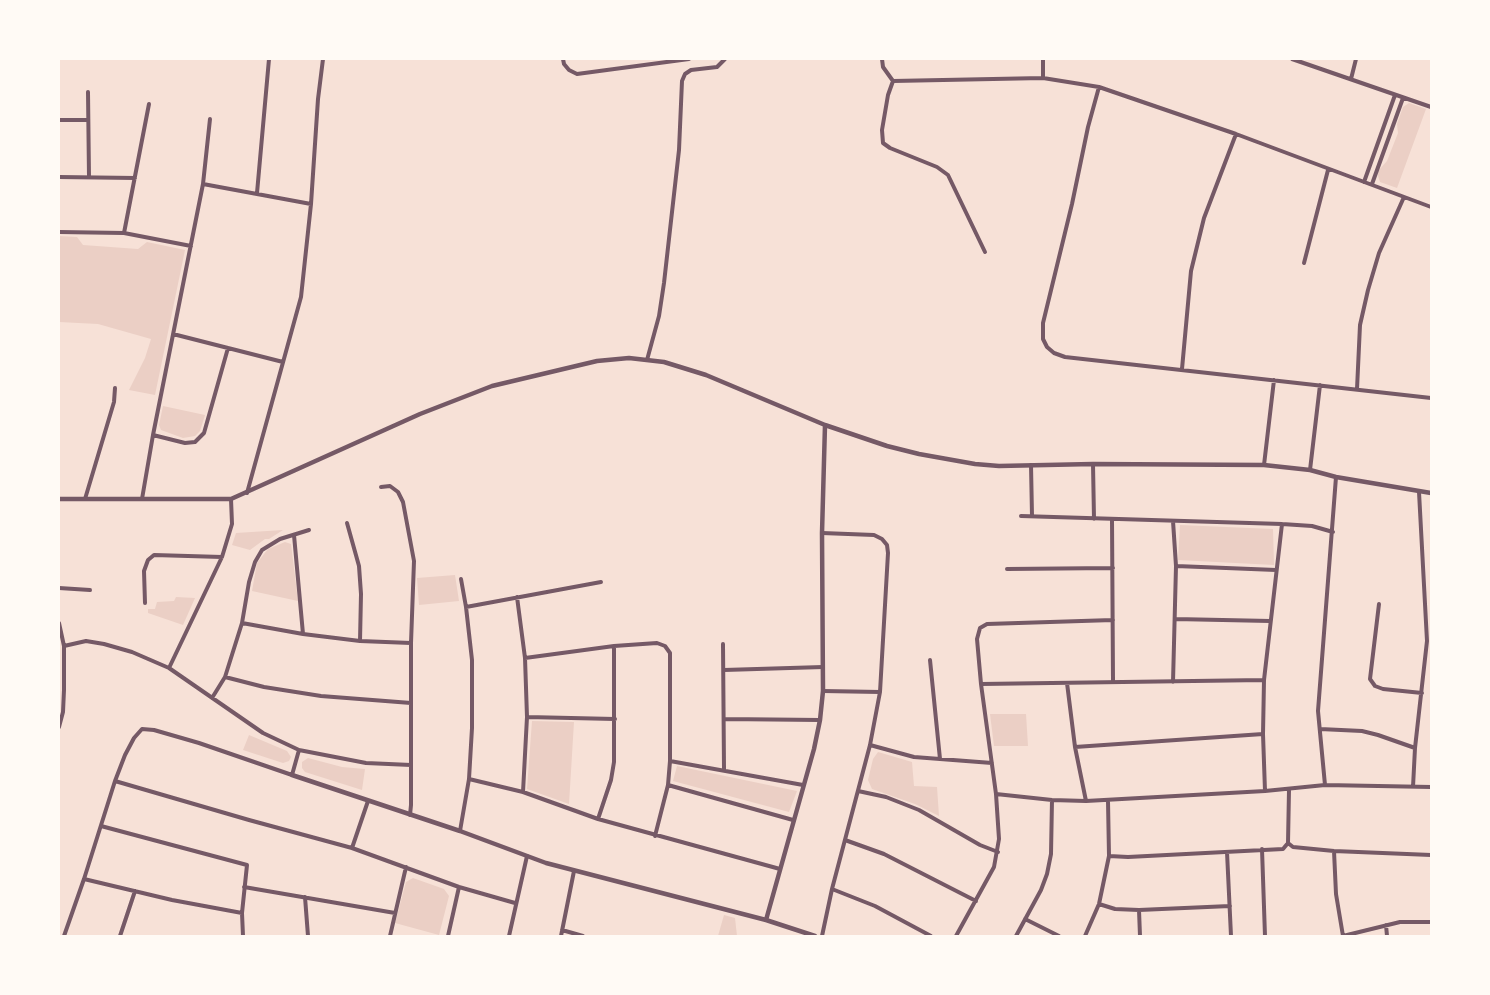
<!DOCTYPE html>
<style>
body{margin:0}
#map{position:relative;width:1490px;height:995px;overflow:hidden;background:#f7e1d7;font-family:"Work Sans",sans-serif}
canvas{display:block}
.frame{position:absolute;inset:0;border:60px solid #fffaf5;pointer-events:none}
</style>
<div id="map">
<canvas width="1490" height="995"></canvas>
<div class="frame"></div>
</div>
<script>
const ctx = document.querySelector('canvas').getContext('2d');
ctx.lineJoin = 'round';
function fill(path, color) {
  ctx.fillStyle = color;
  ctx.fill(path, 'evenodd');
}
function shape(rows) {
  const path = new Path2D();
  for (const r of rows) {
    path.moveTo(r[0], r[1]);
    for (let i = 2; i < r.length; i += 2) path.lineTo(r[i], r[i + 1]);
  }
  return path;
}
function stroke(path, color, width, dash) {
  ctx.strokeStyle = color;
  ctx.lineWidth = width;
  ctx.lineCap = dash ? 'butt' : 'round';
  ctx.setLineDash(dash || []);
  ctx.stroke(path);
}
fill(shape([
 [1409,103,1426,109,1397,188,1380,182,1378,176,1378,171,1387,161,1398,133,1397,124,1403,107],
 [59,236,77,237,83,245,138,249,147,242,185,250,155,395,129,390,145,358,151,339,98,324,59,322],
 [163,406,205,415,200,431,195,436,183,438,161,430,159,425],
 [1180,525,1273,529,1274,565,1178,560],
 [283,530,269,539,265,539,250,550,232,545,236,533],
 [285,542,291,544,298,601,252,591,257,563,268,549],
 [455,575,459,601,419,605,417,578],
 [176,597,195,598,183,625,148,613,148,609,155,609,157,602,174,601],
 [1026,714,1028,746,994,746,990,714],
 [532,721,574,722,569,804,527,789],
 [249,735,287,751,291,757,289,761,283,763,243,750],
 [878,752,912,762,914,786,937,787,939,816,915,804,872,789,868,780,873,759],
 [308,758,342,767,365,769,362,790,305,772,302,768,302,762],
 [677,766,797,791,789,812,673,781],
 [413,878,444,889,449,896,439,935,395,923,406,882],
 [724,915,735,918,737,936,718,936]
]), '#ebcfc5');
stroke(shape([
 [563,59,564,64,569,70,577,74,689,59],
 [882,59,883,67,893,81],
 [1043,59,1043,78],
 [1292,59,1431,107],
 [1351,79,1356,59],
 [893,81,1043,78,1099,87,1236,134,1431,207],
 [893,81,888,95,882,130,883,143,890,148,937,167,948,175,985,252],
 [1099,87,1088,127,1072,204,1043,323,1043,339,1047,347,1054,353,1065,357,1431,398],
 [88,92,89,177],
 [59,120,88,120],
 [59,177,135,178],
 [1364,182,1395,95],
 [203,184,311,204],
 [1372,184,1403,98],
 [257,193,269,59],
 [59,232,124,233,191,246],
 [124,233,149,104],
 [1304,263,1328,170],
 [173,334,283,362],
 [647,360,659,316,664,283,679,150,682,81,685,74,691,70,717,67,725,59],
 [1182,369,1191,271,1204,218,1236,134],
 [1357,389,1360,325,1368,290,1379,253,1404,197],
 [153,435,185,443,195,442,204,433,228,348],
 [1093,464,1094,519],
 [1031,465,1032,516],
 [1264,465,1274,380],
 [1310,470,1320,385],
 [381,487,390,486,398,492,403,502,414,561,411,643,411,805,410,815],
 [247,493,301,297,311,204,318,99,323,59],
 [85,499,114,402,115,388],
 [142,499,153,435,203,184,210,119],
 [1021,516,1282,524,1312,526,1333,532],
 [1112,519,1113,681],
 [1173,521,1176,566,1173,682],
 [347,523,359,566,361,594,360,641],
 [294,535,303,634],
 [1176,566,1276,570],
 [1007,569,1113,568],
 [59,588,90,590],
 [517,597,525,658,527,717,523,792],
 [145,603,144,571,148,560,154,555,222,557],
 [1379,604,1370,679,1375,686,1383,689,1422,693],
 [466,607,601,582],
 [1175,619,1270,621],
 [59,623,64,646,64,690,63,712,59,727],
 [242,623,303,634,360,641,411,643],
 [723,644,724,769],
 [64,646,86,641,104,644,132,652,169,668,263,733,299,750,366,763,411,765],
 [525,658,614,646,657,643,665,646,670,653,670,761,668,785,655,836],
 [930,660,940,759],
 [169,668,222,557,232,524,231,499],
 [724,670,823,667],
 [225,677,264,687,321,696,411,703],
 [1067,683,1075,747,1086,801],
 [981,684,1264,680],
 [823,691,880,692],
 [212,698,225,677,242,623,249,582,255,562,262,550,280,539,309,530],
 [527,717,615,719],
 [724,719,820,720],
 [1320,729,1362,731,1378,735,1415,748],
 [870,745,914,757,992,763],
 [1075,747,1263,734],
 [670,761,803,785],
 [469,779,523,792,598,819,780,869],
 [115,781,249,820,352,848,459,887,515,903],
 [668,785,793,820],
 [1325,785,1318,711,1336,477],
 [1413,787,1415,748,1427,641,1419,492],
 [858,791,886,797,919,810,980,845,998,852],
 [1265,791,1263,734,1264,680,1282,524],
 [996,794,1052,800,1086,801,1265,791,1325,785,1431,787],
 [598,819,611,780,614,762,614,646],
 [101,826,247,865,242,913,243,936],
 [460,831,469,779,472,728,472,660,466,607,461,579],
 [845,840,884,854,976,901],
 [1288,843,1293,847,1334,851,1431,855],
 [1288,843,1289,790],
 [352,848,368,801],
 [1262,849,1265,936],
 [1334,851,1336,894,1343,936],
 [1227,852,1231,936],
 [1109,856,1128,857,1283,849,1288,843],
 [84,879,172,900,242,913],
 [244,887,395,913],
 [832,889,875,906,931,936],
 [305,897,308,936],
 [1099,904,1115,909,1139,910,1230,906],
 [1139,910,1140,936],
 [1025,919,1059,936],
 [1386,925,1387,936],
 [562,930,583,936],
 [64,936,84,879,115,781,125,755,134,738,142,729,154,730,199,743,292,775,299,750],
 [120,936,135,891],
 [390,936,406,867],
 [448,936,459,887],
 [509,936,527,856],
 [561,936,574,871],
 [822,936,832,889,870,745,880,692,888,553,887,545,882,539,874,535,822,533],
 [956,936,994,867,999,839,996,794,981,684,977,639,980,628,987,624,1113,620],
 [1016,936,1041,890,1047,874,1051,854,1052,800],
 [1085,936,1099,904,1109,856,1108,801],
 [1343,936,1400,922,1431,922]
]), '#755966', 4);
stroke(shape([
 [59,499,231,499,420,414,492,386,597,361,629,358,664,362,706,375,825,425,887,446,919,454,975,464,999,466,1093,464,1264,465,1310,470,1336,477,1431,493],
 [292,775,460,831,546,863,766,920,815,936],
 [766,920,814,749,820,720,823,691,822,533,825,425]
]), '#755966', 4.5);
</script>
